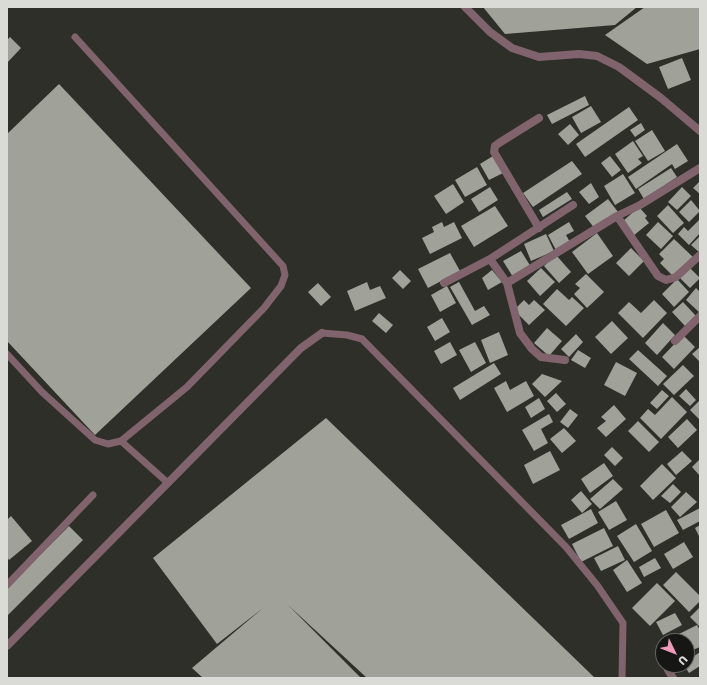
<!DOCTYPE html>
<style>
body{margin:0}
#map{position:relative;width:707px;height:685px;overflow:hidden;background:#2d2f28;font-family:"Golos Text",sans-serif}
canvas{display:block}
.frame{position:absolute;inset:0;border:8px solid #dadbd7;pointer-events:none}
.north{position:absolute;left:655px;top:633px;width:40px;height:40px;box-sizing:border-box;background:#161714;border:1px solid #646562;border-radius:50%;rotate:133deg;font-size:11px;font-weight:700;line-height:16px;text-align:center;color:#dadbd7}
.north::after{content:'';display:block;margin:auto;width:14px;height:18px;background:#ef9ab8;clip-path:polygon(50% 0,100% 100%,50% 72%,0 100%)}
</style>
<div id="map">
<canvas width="707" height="685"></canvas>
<div class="frame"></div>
<div class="north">U</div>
</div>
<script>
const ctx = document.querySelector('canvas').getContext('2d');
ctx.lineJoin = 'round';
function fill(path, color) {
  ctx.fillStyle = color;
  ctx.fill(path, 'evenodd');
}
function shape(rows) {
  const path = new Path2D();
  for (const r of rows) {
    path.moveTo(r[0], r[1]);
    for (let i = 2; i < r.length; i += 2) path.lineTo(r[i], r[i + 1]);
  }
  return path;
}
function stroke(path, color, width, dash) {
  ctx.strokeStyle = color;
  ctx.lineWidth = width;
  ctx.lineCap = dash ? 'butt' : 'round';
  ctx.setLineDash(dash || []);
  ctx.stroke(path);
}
fill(shape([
 [483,7,637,7,615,25,505,34],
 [645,7,700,7,700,49,647,64,605,35],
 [10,37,21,48,7,63,7,40],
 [682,58,691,80,668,89,659,67],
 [59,84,251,288,95,435,7,341,7,134],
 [585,96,589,105,552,124,547,115],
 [591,106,601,122,581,133,572,117],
 [629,107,638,120,585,157,576,144],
 [641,123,645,130,635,137,630,130],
 [570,124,579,135,568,145,558,134],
 [652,130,665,151,648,161,635,141],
 [633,141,643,156,638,159,642,163,628,173,615,154],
 [677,144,688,161,675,169,672,164,636,189,628,177],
 [493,156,503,173,489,180,480,164],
 [610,156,621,170,612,177,601,163],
 [572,161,582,174,533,207,523,193],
 [477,167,487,185,465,197,455,180],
 [671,168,677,177,644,199,638,189],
 [623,174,635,193,615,205,604,186],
 [700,181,700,194,693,188],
 [591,183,599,197,589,204,579,192],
 [453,184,464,202,446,214,434,196],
 [490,187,498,200,479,212,471,199],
 [682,187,691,196,677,210,668,202],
 [567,192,572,199,543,217,539,210],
 [608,199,618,212,595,229,585,216],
 [691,200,700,211,689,222,679,212],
 [668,205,684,223,673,233,657,216],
 [495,206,508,226,474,247,461,226],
 [639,207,647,216,645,218,649,223,633,236,622,222],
 [700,219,700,233,689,245,678,234,684,227,688,231],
 [442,222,444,227,454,222,462,238,430,254,422,238,434,232,432,227],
 [569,222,574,231,566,235,571,244,557,252,548,235],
 [658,222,673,236,661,249,646,235],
 [597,233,613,256,588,274,572,252],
 [546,234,554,251,531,261,524,244],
 [700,236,700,253,691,245],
 [674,239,693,257,674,277,660,263,664,259,659,254],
 [631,248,644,261,629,276,616,263],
 [521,251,531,267,513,277,503,261],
 [450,253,460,271,428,288,418,269],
 [556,255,571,272,559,283,544,266],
 [541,268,555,282,540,296,527,281],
 [690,268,700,278,690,288,680,278],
 [400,270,411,281,403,289,392,278],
 [492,270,502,282,488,290,482,278],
 [586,274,604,292,587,308,574,294,580,288,575,284],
 [677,279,689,292,674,307,662,294],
 [367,282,370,290,380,286,386,298,355,311,347,291],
 [459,282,475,311,484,306,490,315,472,325,450,287],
 [318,283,331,297,321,306,308,292],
 [447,286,456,303,440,312,431,295],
 [696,288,700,292,700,313,686,300],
 [557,289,569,300,572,297,584,308,566,326,543,304],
 [524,300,529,305,534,300,545,310,529,325,514,310],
 [654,300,667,313,643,338,618,313,629,302,641,313],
 [683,302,696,316,685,326,672,312],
 [379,313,393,325,386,333,372,321],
 [442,318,450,332,435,341,427,327],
 [612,321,628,338,611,354,595,337],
 [663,323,675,335,657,355,645,343],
 [547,328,562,341,549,356,534,343],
 [499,332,508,355,490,363,481,340],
 [576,334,583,342,569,357,561,349],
 [683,335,695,347,674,369,662,357],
 [450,342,457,355,441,364,434,351],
 [475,342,486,363,471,372,459,350],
 [700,347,700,362,692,354],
 [578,350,591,358,585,368,571,360],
 [638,350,667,376,658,386,629,359],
 [616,362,637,373,625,396,604,385],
 [494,363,501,374,460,400,453,388],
 [683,365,694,376,674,395,663,384],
 [542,374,562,381,545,397,532,384],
 [506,381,510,390,526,381,534,396,507,412,494,388],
 [686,389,696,400,690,406,679,396],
 [662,390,669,396,657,409,650,403],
 [556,393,566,404,557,412,547,401],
 [672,397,687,412,661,439,640,418,648,409,655,415],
 [539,398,545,409,531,418,525,407],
 [700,400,700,420,690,410],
 [614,405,626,419,606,437,597,428,606,421,601,417],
 [570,409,578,415,568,428,560,422],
 [549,414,553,422,541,429,548,443,534,451,522,430],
 [326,418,595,678,367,678,288,605,361,678,203,678,192,668,263,608,217,644,153,558],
 [687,419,697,430,678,448,668,437],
 [638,421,659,442,649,452,628,431],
 [564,428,576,441,562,453,550,439],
 [612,447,623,458,615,466,604,455],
 [550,451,560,470,533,484,524,465],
 [682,451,692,461,676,475,667,464],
 [700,459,700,476,692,467],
 [604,463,613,476,590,493,581,479],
 [662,464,676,478,653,500,640,486],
 [613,479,623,489,600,509,590,499],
 [673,484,681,492,670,503,661,496],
 [581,491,592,504,582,513,571,500],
 [686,492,697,502,680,517,671,507],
 [616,501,627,520,609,530,598,512],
 [700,508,700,521,683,530,677,520],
 [591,509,598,523,569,539,561,525],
 [666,510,679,533,654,547,641,524],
 [11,516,32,541,9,560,7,557,7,520],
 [636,524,652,551,634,562,617,536],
 [700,525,700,538,695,528],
 [69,526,83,540,7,616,7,588],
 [604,528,613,546,581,562,572,544],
 [684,542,693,557,673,569,664,554],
 [618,546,625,560,601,571,594,558],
 [655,558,661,568,644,577,639,567],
 [627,560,642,583,627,592,613,570],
 [676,572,700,596,700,601,689,612,663,585],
 [657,583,675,601,650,626,632,608],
 [700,607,700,627,690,617],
 [675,613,682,625,663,635,656,622],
 [697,625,700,630,700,647,688,652,687,641,683,641,679,634],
 [700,652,700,666,689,673,684,665,687,665,687,661]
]), '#a0a29a');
stroke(shape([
 [75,37,283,266,285,275,281,286,264,308,187,387,121,441,168,483],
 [322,333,347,335,362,339,566,547,597,585,623,623,622,678],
 [7,354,42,392,95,440,108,444,121,441],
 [7,585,93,495]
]), '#80636d', 7);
stroke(shape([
 [539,118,499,143,495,146,494,152,539,228],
 [617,216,658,276,666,280,676,277,700,255],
 [490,259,507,283,520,333,532,349,541,357,565,360],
 [444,283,490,259,573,205],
 [507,283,617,216,640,205,700,168],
 [675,341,700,316],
 [7,646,301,348,322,333],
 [668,670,673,678]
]), '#80636d', 8);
stroke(shape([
 [465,7,490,32,512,48,539,57,579,54,597,56,619,67,661,98,700,131]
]), '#80636d', 8);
</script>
